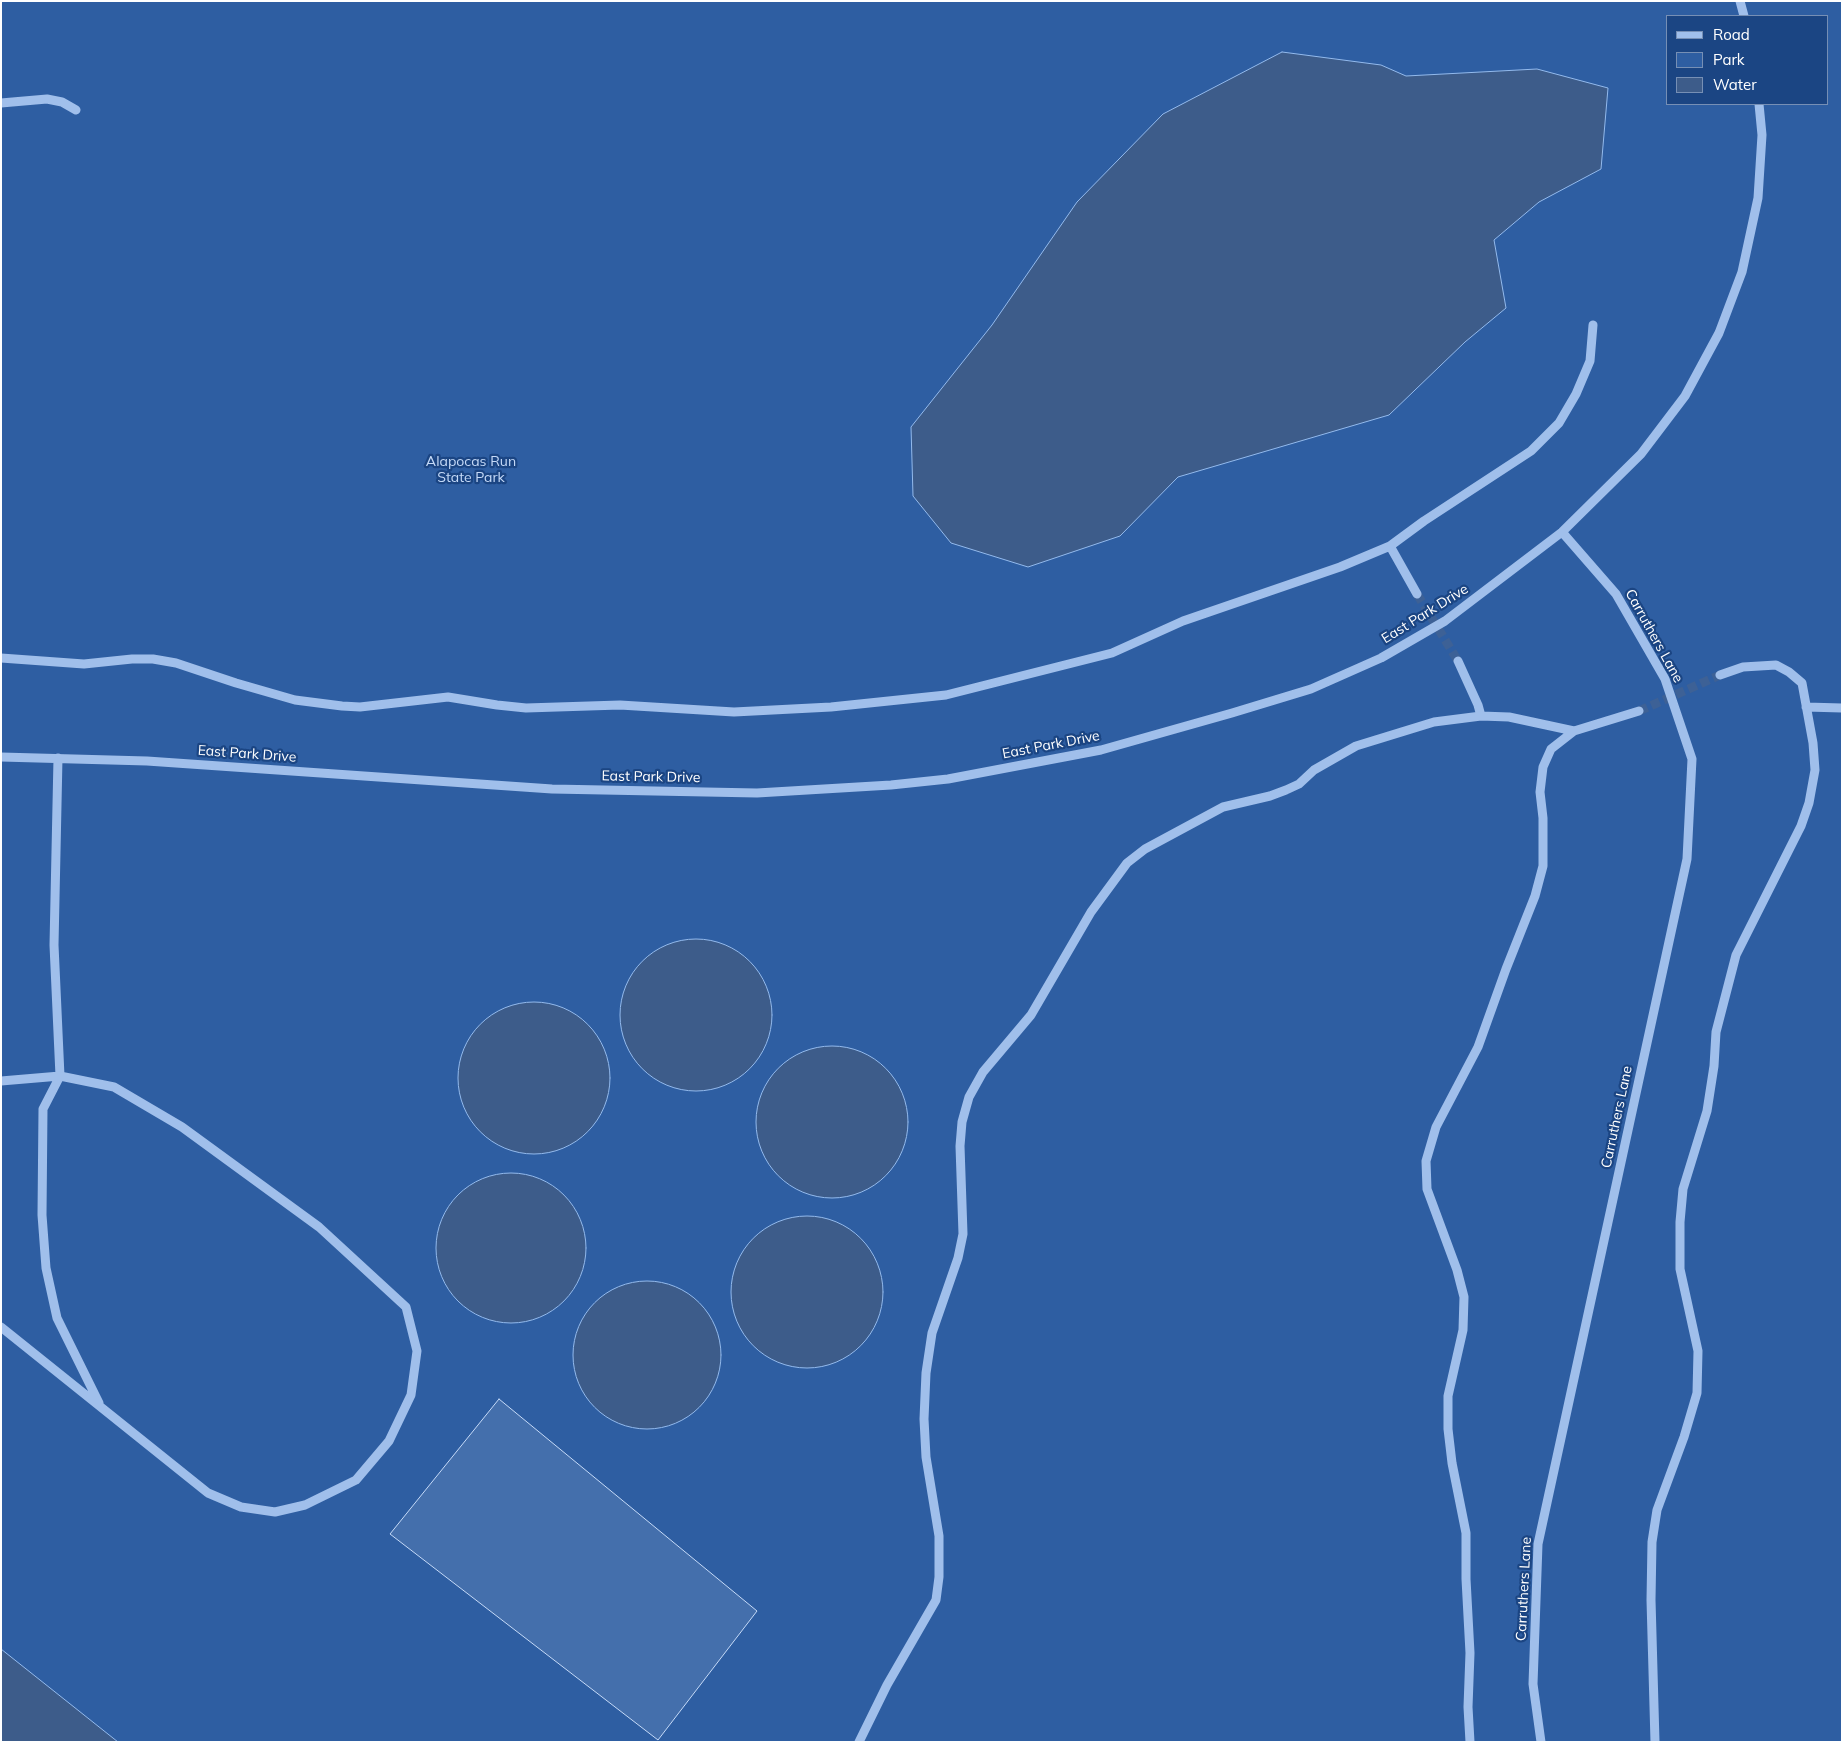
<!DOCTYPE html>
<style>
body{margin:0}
#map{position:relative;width:1843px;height:1743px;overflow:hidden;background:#1b4583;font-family:Mulish,sans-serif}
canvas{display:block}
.frame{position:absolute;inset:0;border:2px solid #fff;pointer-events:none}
.legend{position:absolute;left:1666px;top:15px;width:162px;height:90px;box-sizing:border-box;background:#1b4583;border:1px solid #768fb5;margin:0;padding:6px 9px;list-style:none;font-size:15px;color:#fff}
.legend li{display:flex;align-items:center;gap:10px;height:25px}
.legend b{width:25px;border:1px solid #768fb5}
</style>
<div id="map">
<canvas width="1843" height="1743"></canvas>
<div class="frame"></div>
<ul class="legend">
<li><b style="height:6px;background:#a0bfeb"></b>Road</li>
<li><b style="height:14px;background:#2e5ea2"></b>Park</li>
<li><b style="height:14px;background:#3d5c8a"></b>Water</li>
</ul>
</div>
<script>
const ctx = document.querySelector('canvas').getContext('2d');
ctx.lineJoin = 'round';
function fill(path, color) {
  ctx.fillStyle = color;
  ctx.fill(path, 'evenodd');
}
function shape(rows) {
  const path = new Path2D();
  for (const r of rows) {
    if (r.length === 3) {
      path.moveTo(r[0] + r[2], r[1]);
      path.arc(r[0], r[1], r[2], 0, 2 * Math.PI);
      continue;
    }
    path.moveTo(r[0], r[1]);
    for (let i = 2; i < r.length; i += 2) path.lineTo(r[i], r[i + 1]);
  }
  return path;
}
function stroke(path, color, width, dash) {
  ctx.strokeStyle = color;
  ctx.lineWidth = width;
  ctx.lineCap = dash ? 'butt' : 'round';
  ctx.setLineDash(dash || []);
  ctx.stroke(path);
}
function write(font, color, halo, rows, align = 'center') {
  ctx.font = font + ' Mulish,sans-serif';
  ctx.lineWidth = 4.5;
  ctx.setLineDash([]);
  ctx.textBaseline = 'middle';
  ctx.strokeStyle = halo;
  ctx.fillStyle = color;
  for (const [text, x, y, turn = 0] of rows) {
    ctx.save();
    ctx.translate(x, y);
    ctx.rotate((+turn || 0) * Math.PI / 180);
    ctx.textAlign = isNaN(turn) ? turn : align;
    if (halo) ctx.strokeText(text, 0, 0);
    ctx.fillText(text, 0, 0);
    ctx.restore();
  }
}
fill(shape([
 [1,1,1842,1,1842,1742,1,1742],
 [1667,16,1827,16,1827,104,1667,104]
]), '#2e5ea2');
const water = shape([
 [1282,52,1381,65,1406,76,1537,69,1608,88,1601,169,1539,202,1494,240,1506,308,1465,342,1389,415,1178,477,1120,536,1028,567,951,543,913,496,911,427,992,325,1077,202,1163,114,1282,52],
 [696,1015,76],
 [534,1078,76],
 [832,1122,76],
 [511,1248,75],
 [807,1292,76],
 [647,1355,74],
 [1,1649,118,1742,1,1742,1,1649]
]);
fill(water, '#3d5c8a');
stroke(water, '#93baed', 1);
const building = shape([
 [499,1399,757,1611,658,1740,390,1534,499,1399]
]);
fill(building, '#446fac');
stroke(building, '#c5daf8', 1);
stroke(shape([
 [1417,594,1458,661],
 [1639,711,1720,675]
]), '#3d6196', 9, [9, 4.5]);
stroke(shape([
 [1740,1,1744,16],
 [1,103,47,99,62,102,76,110],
 [1390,546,1417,594],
 [1,658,84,664,132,659,153,659,176,663,236,683,295,700,342,706,360,707,448,697,497,705,526,708,620,705,734,712,831,707,946,695,1112,653,1183,621,1340,567,1390,546,1424,521,1531,451,1559,423,1576,394,1590,361,1593,325],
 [1458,661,1478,705,1481,716],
 [1806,707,1842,708],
 [1,757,147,761,552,789,757,793,891,785,948,779,1101,750,1232,713,1311,689,1381,658,1445,621,1562,532,1641,454,1685,396,1719,333,1742,272,1758,198,1762,135,1759,104],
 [58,758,54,945,60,1076,43,1109,42,1215,46,1268,57,1318,99,1403],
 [1,1081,60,1076,114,1087,182,1127,319,1227,406,1307,417,1351,411,1395,389,1441,356,1480,305,1505,275,1512,241,1507,208,1493,1,1327],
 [859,1742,887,1685,936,1600,939,1577,939,1536,926,1457,924,1419,926,1373,932,1333,958,1258,963,1234,960,1146,962,1122,969,1097,983,1072,1031,1015,1091,912,1127,863,1145,849,1223,807,1270,796,1286,790,1299,784,1314,770,1356,746,1434,722,1481,716,1509,717,1574,731],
 [1470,1742,1468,1707,1470,1653,1466,1579,1466,1533,1452,1463,1448,1429,1448,1396,1463,1330,1464,1297,1457,1270,1427,1189,1426,1161,1436,1127,1478,1047,1506,969,1535,896,1543,866,1543,818,1540,792,1543,767,1551,749,1574,731,1639,711],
 [1541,1742,1533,1684,1538,1544,1687,859,1692,759,1665,679,1616,594,1562,532],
 [1655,1742,1651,1600,1652,1542,1657,1510,1684,1437,1697,1393,1698,1351,1680,1269,1680,1222,1683,1189,1707,1111,1714,1066,1716,1032,1736,955,1801,826,1809,803,1815,770,1813,743,1802,683,1789,672,1776,665,1743,667,1720,675]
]), '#a0bfeb', 9);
write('14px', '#c5daf8', '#1b4583', [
 ["Alapocas Run",471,462],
 ["State Park",471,478]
]);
write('14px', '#fff', '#1b4583', [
 ["East Park Drive",1425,614,-32],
 ["Carruthers Lane",1654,636,61],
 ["East Park Drive",1051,745,-11],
 ["East Park Drive",247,754,4],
 ["East Park Drive",651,777,1],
 ["Carruthers Lane",1617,1117,-78],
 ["Carruthers Lane",1524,1589,-87]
]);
</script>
